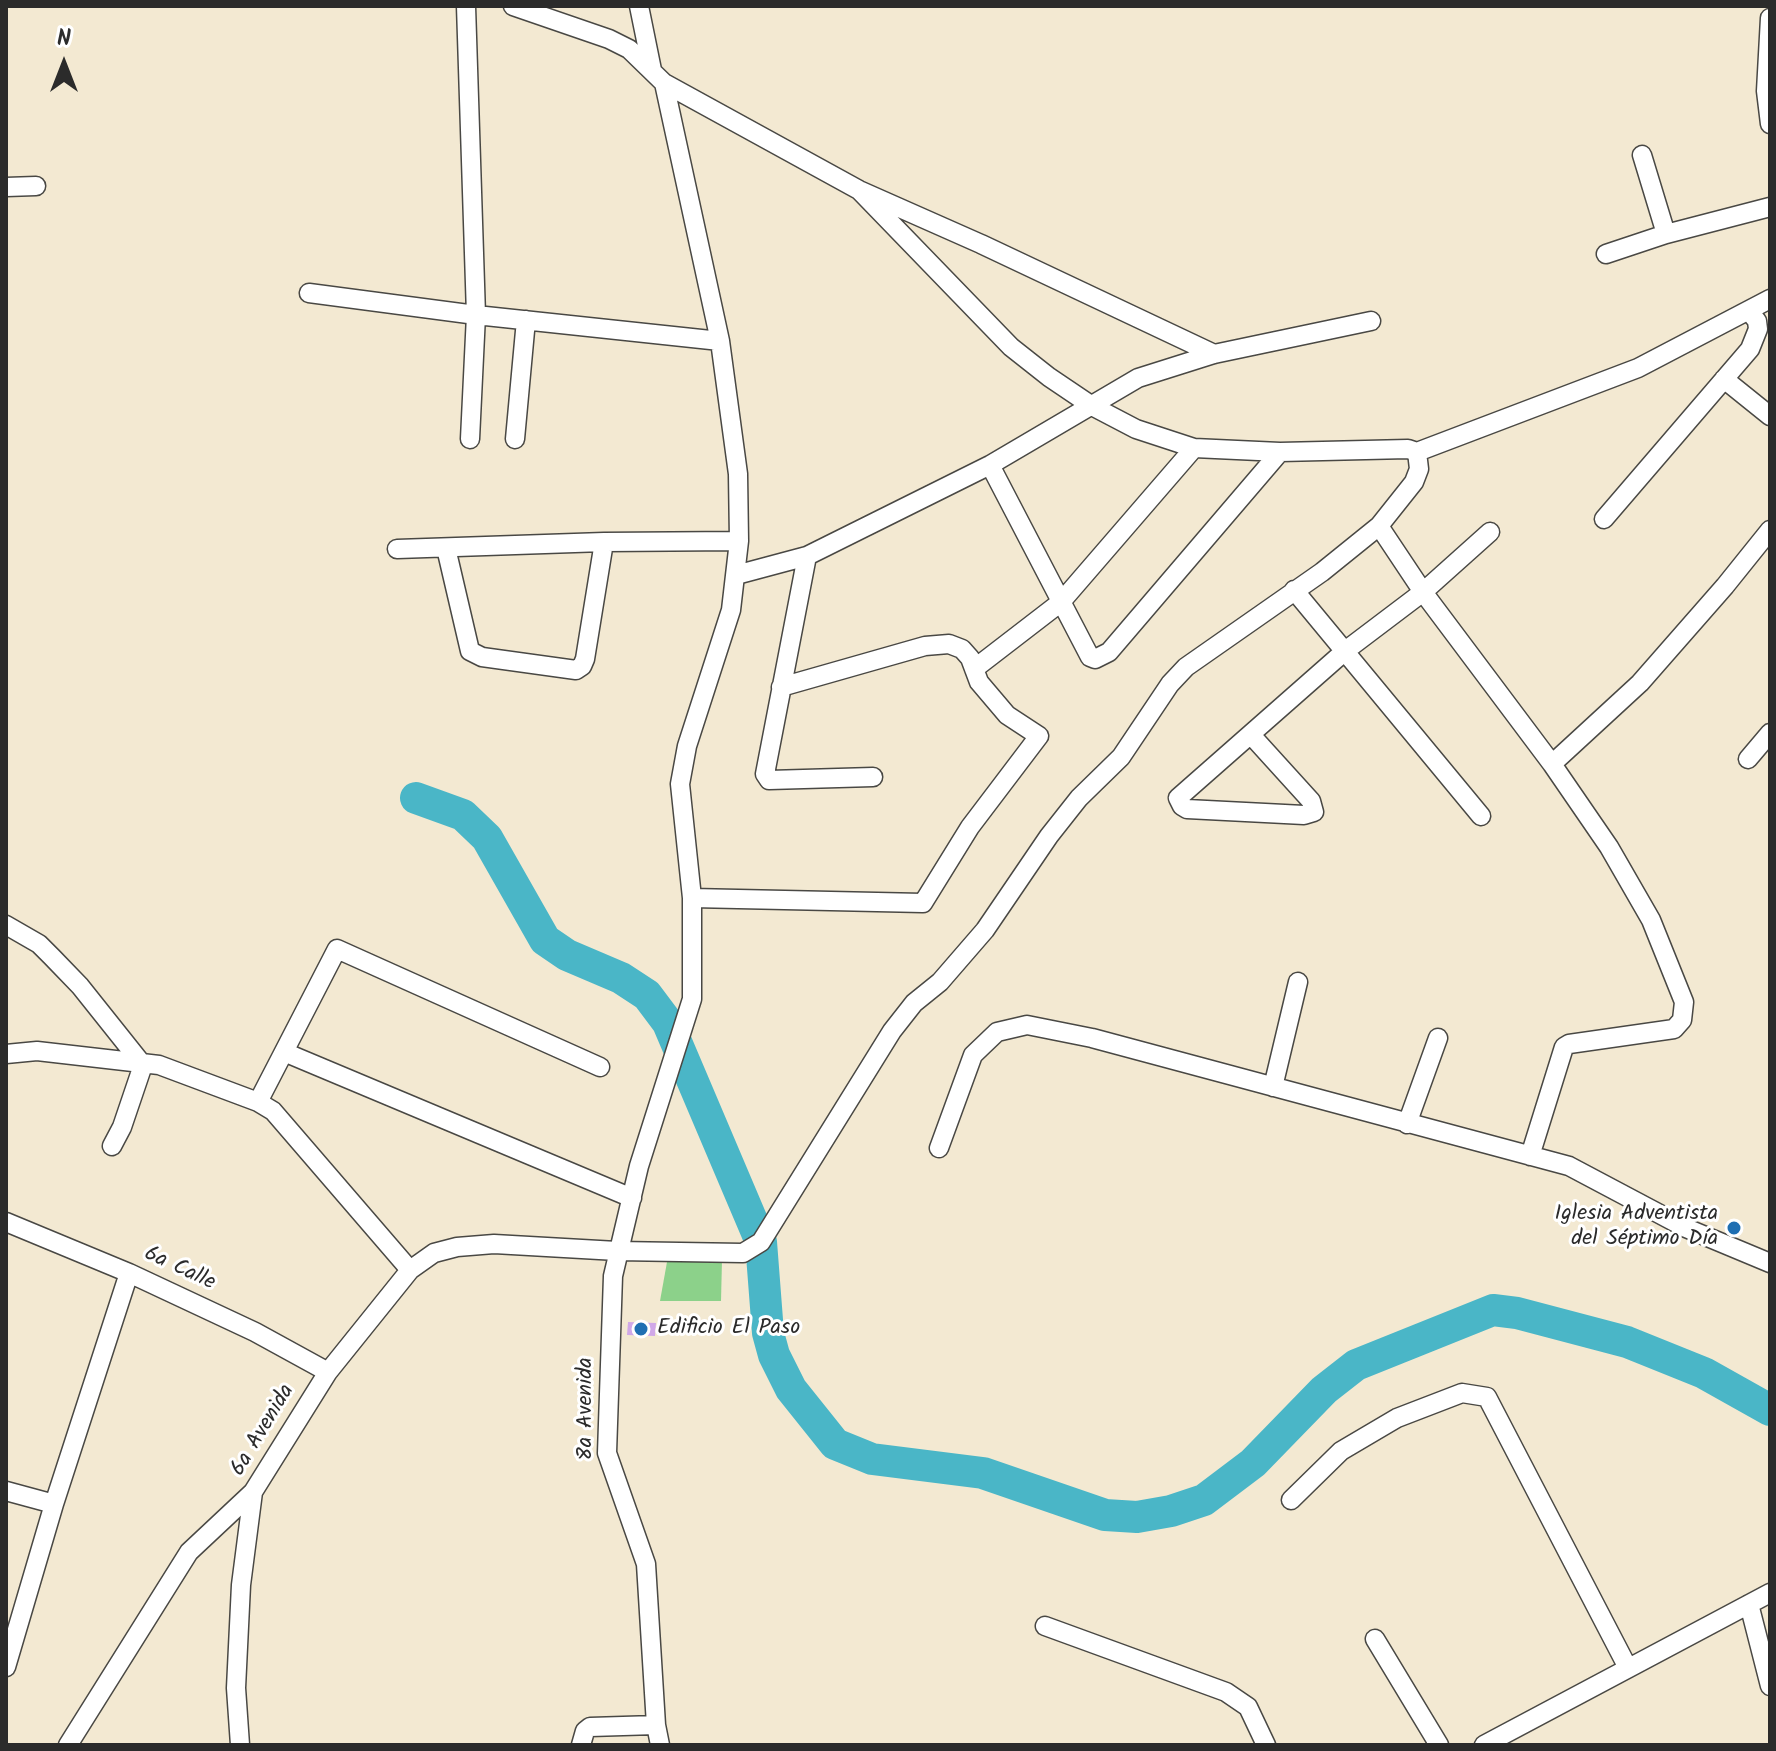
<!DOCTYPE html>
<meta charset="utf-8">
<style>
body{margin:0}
#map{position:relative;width:1776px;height:1751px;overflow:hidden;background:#f3e9d2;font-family:Kalam,sans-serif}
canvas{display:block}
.frame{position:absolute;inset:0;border:8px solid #2b2b2b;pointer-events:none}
.north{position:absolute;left:24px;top:24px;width:80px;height:80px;-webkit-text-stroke:6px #fff;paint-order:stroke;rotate:0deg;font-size:22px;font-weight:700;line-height:32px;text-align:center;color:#2b2b2b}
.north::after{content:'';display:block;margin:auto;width:28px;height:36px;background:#2b2b2b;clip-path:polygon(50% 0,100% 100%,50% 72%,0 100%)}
</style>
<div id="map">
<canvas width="1776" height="1751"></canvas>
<div class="frame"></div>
<div class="north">N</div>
</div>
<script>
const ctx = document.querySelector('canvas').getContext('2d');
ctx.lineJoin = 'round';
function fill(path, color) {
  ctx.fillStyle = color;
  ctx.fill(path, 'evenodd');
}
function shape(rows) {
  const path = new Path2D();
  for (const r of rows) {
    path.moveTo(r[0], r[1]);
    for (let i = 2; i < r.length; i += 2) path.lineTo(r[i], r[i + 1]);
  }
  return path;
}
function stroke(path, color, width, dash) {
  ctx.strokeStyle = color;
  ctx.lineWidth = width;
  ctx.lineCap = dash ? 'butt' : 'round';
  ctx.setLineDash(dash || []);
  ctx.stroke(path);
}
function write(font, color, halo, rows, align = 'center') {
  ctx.font = font + ' Kalam,sans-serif';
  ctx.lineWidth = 6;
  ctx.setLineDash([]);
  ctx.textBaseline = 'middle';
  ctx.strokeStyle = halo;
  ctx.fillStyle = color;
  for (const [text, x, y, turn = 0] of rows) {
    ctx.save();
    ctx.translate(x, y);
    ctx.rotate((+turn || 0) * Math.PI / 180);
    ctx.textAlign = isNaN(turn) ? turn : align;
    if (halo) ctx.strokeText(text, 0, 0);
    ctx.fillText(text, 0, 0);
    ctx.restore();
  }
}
fill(shape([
 [722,1260,721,1301,660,1301,667,1262]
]), '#8cd18a');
stroke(shape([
 [416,798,463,815,487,838,545,940,567,955,621,978,647,995,668,1023,761,1242,768,1333,774,1355,791,1389,835,1444,872,1459,983,1473,1105,1515,1137,1517,1171,1511,1204,1500,1253,1463,1324,1390,1356,1365,1493,1310,1517,1313,1627,1342,1704,1373,1770,1410]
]), '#4ab6c7', 32);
fill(shape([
 [628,1322,656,1323,655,1336,627,1335]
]), '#d0a8e8');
const minor = shape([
 [466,6,476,315,470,439],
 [513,6,609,39,629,49,664,83,859,190,981,244,1214,354],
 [639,6,652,70],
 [1770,18,1766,91,1770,124],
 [1642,155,1666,234],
 [6,187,36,186],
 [859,190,1011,347,1049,377,1092,406,1136,429,1194,448,1280,452,1408,449,1417,452,1638,368,1770,299],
 [1606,254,1666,234,1770,207],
 [309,293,476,315,720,341],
 [1724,379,1770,416],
 [515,439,526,320],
 [990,465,1090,657,1095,659,1109,652,1280,452],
 [1604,519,1750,349,1758,329,1757,321,1749,311],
 [1379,526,1423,592,1552,764,1609,847,1651,920,1684,1002,1682,1020,1674,1029,1569,1044,1564,1047,1530,1156],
 [446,548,470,651,482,657,576,670,582,666,585,659,604,542],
 [397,549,604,542,739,541],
 [807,556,765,774,769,780,873,777],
 [736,575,807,556,990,465,1138,378,1214,354,1371,321],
 [1294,590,1481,816],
 [974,669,1061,602,1194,448],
 [1252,736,1311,801,1314,812,1304,815,1187,809,1182,806,1178,798,1345,651,1423,592,1490,532],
 [1748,759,1770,733],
 [1552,764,1640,683,1725,586,1770,530],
 [692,898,923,903,970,827,1039,736,1007,715,979,682,970,658,962,649,949,644,925,646,781,687],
 [6,925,39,944,52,957,80,986,143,1065,122,1127,112,1146],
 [284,1052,632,1198],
 [6,1054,37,1051,159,1065,258,1102,273,1111,410,1270],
 [1273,1087,1298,982],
 [258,1102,337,949,600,1067],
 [1407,1124,1438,1038],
 [939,1148,973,1055,997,1032,1027,1025,1092,1038,1569,1166,1686,1228,1770,1263],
 [6,1222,129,1273,255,1332,328,1372],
 [6,1491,54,1504],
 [1291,1500,1341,1451,1397,1418,1462,1393,1487,1397,1628,1668],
 [1749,1604,1770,1686],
 [1045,1626,1226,1692,1248,1707,1266,1745],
 [1375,1639,1439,1745],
 [6,1667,54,1504,129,1273],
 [68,1745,189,1552,253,1492],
 [240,1745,236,1688,241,1585,253,1492,328,1372,410,1270,434,1253,457,1247,494,1244,617,1251,743,1253,761,1242,892,1031,914,1003,940,982,985,930,1049,836,1079,798,1121,757,1170,684,1186,667,1322,572,1379,526,1414,482,1419,469,1417,452],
 [581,1745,585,1731,590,1727,656,1725],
 [660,1745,656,1725,646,1564,607,1453,613,1276,639,1166,692,999,692,898,680,784,687,746,731,610,739,541,738,474,720,341,664,83],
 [1484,1745,1770,1593]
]);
stroke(minor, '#494844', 21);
stroke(minor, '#fff', 18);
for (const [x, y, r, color] of [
 [1734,1228,8,"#1f6fb2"],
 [641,1329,8,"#1f6fb2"]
]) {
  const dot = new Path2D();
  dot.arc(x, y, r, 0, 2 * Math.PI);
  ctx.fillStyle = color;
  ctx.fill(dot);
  stroke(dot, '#fff', 3);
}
write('22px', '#2b2b2b', '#fff', [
 ["Iglesia Adventista",1718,1215],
 ["del Séptimo Día",1718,1240],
 ["Edificio El Paso",657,1329,"left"]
], 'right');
write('22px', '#2b2b2b', '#fff', [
 ["6a Calle",179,1270,25],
 ["8a Avenida",587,1409,-90],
 ["6a Avenida",264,1431,-59]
]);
</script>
